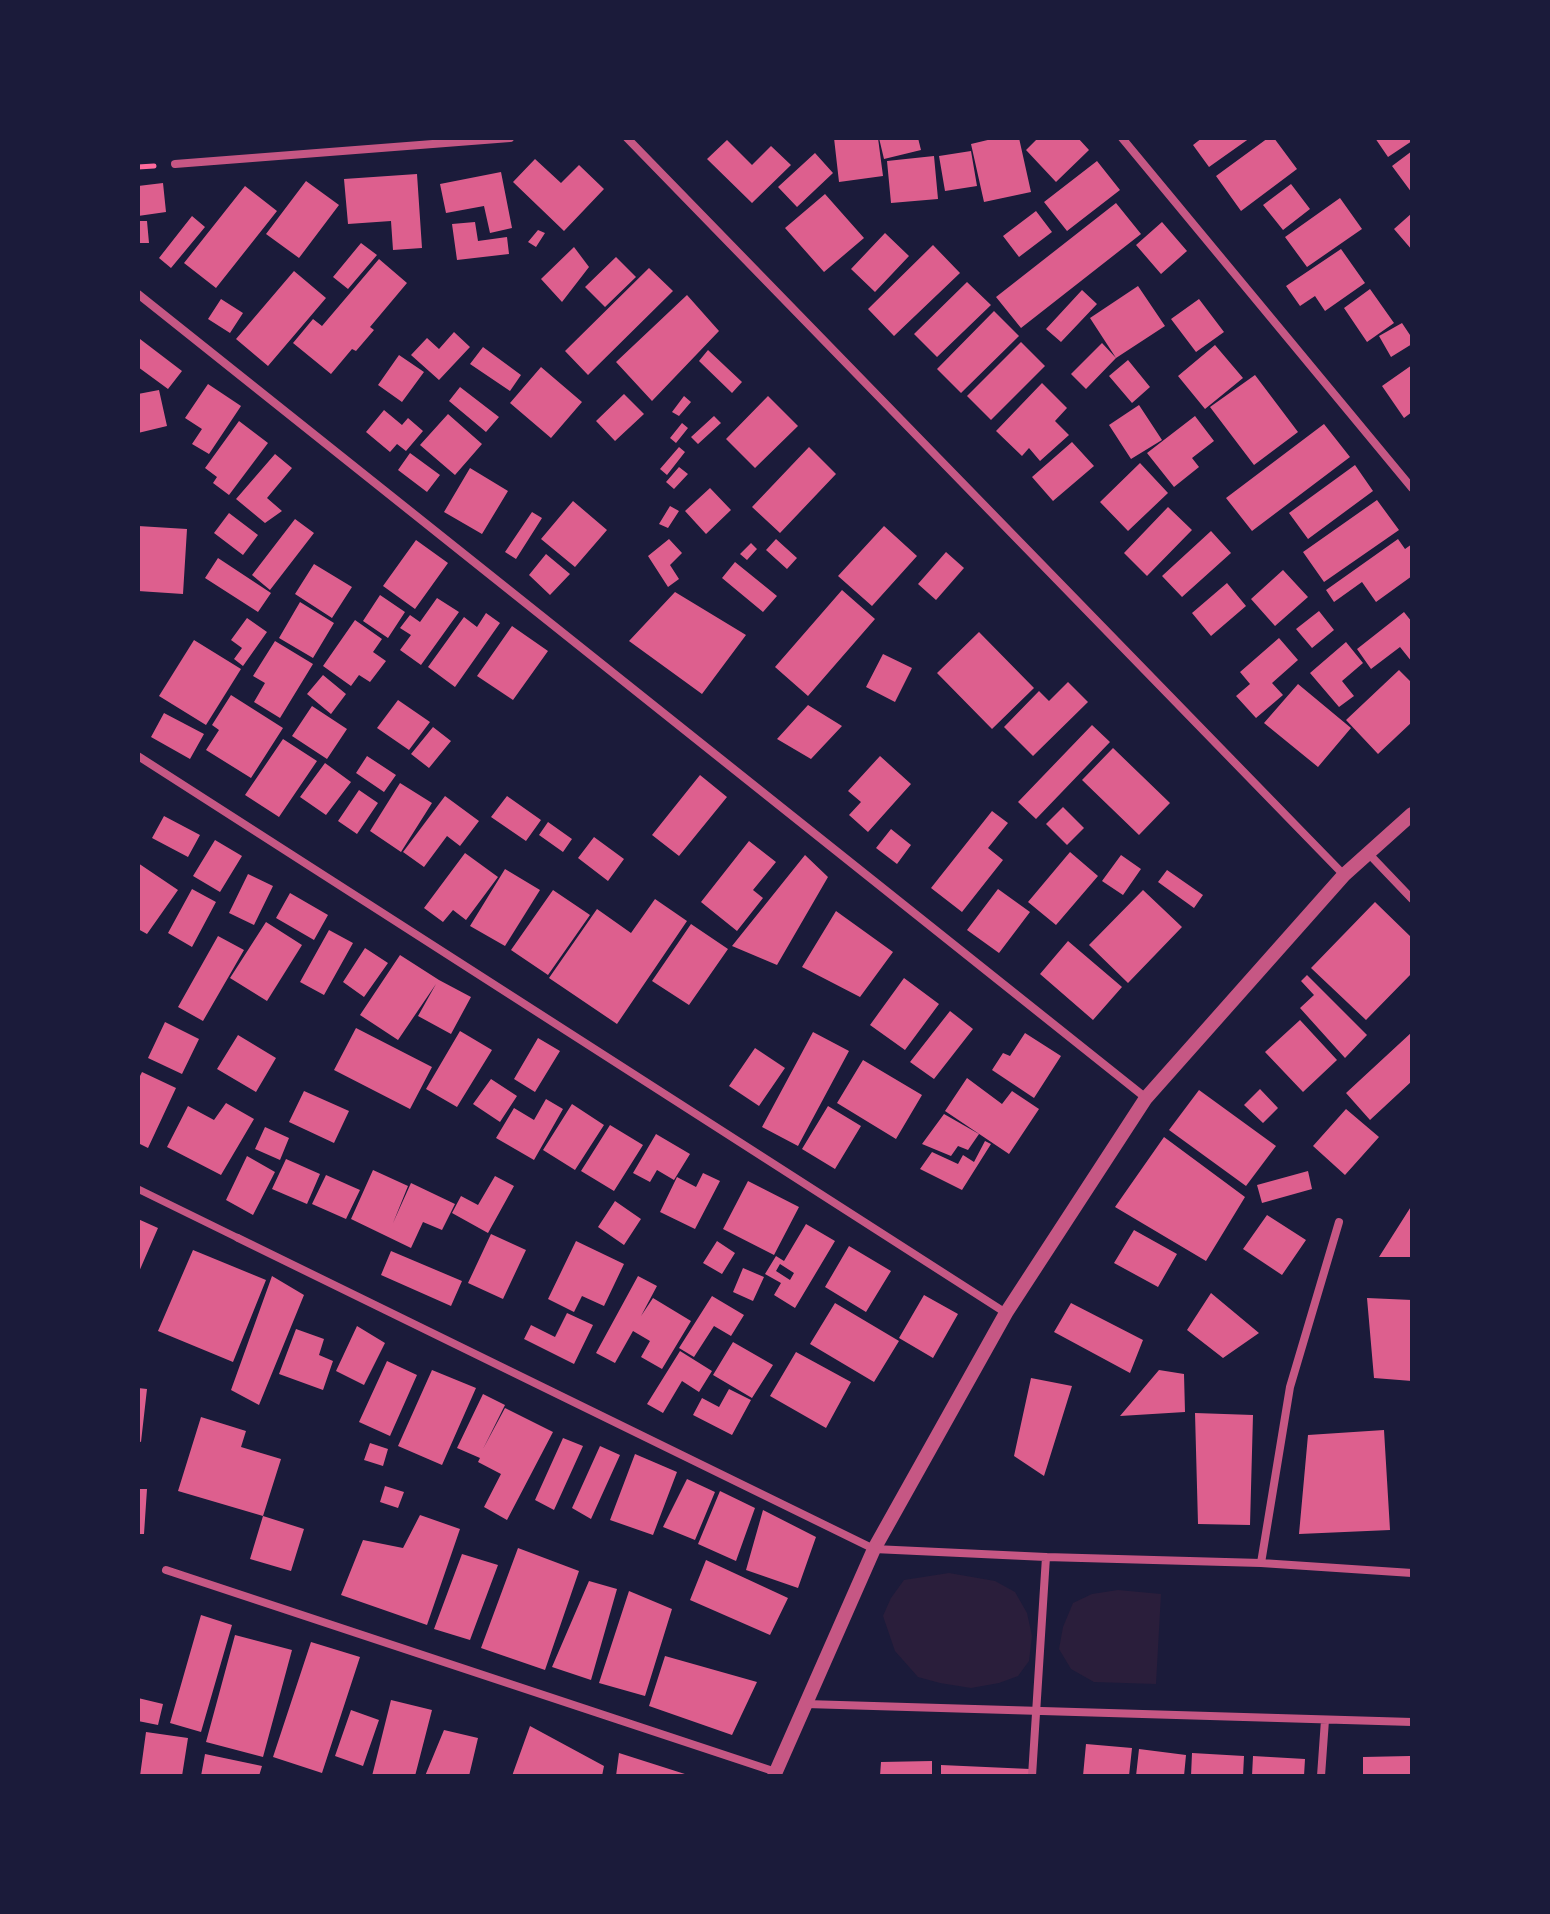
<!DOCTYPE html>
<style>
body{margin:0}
#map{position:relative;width:1550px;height:1914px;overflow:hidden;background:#1b1b3a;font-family:"Asap Condensed",sans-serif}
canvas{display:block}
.frame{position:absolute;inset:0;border:140px solid #1b1b3a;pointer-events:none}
</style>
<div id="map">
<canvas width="1550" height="1914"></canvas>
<div class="frame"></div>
</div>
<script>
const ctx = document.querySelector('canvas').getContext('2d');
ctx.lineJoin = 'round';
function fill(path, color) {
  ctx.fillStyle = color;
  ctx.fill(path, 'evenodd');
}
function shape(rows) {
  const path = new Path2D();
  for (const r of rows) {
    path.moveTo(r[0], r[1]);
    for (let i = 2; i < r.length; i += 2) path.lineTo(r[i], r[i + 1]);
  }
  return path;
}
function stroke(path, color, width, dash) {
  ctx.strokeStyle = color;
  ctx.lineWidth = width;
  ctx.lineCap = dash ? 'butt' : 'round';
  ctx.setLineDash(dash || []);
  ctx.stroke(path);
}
fill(shape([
 [949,1573,995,1581,1015,1592,1027,1613,1032,1636,1029,1661,1018,1676,999,1683,971,1688,940,1683,918,1677,895,1651,883,1616,891,1598,904,1580],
 [1118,1590,1161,1594,1156,1684,1094,1682,1071,1669,1059,1649,1063,1627,1073,1603,1092,1594]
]), '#2a1e3b');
fill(shape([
 [834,138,878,138,883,176,839,182],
 [879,138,918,138,921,150,884,159],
 [996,138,1019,138,1031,192,984,202,971,144],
 [1038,138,1078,138,1089,150,1056,182,1026,150],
 [1202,138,1250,138,1209,167,1193,145],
 [1268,138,1274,138,1297,169,1241,211,1216,176],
 [1375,138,1412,138,1412,141,1388,157],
 [727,140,752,165,771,146,791,165,752,203,707,159],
 [971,151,977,186,945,191,939,156],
 [1412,151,1412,193,1392,166],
 [815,153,833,173,797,207,778,187],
 [934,156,938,199,891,203,887,161],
 [535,159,561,183,579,165,604,189,564,231,513,182],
 [1097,161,1120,190,1067,231,1044,202],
 [501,172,512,228,490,233,484,206,446,213,440,184],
 [417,174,422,248,393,250,391,221,348,224,344,179],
 [306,181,339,205,299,258,266,234],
 [163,183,166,212,138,216,138,186],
 [1291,184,1310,209,1283,230,1263,205],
 [245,186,277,211,216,288,184,263],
 [825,194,864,238,824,272,785,228],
 [1340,198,1362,229,1307,267,1285,237],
 [1116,203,1141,234,1021,328,996,297],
 [1036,211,1052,232,1019,257,1003,236],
 [1412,213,1412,250,1394,229],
 [192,216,205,227,171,268,159,258],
 [138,221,147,221,149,243,138,243],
 [475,222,478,241,507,237,509,254,457,260,452,224],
 [1162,222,1187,251,1161,274,1136,245],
 [538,230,545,233,536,247,528,242],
 [885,233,909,256,875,292,851,269],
 [361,243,377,255,348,289,333,277],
 [933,245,960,273,894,336,868,309],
 [574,247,589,267,562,302,541,279],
 [1341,249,1365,283,1325,311,1315,296,1300,306,1286,286],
 [616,257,636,277,605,307,585,287],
 [379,259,407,283,370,327,374,330,356,351,352,349,331,374,293,343,313,319,322,326],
 [649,268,673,291,588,375,565,351],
 [294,271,326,298,268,366,236,339],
 [967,282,991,305,937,357,914,334],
 [1138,286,1165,326,1116,358,1090,318],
 [1370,289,1394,323,1367,342,1344,308],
 [1082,290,1097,304,1061,342,1046,329],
 [687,295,719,331,652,401,616,362],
 [221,299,243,313,230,333,208,319],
 [1199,299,1224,332,1196,352,1171,319],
 [994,311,1019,336,961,393,937,369],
 [1402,323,1412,338,1412,344,1391,357,1379,336],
 [454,332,470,347,439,380,411,355,427,338,439,349],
 [140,339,182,371,168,389,138,367,138,342],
 [1021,342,1045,366,991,420,967,396],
 [1102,343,1116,358,1086,389,1071,374],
 [1215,345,1243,378,1205,409,1178,376],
 [483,347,521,375,510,391,470,364],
 [708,350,742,382,732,393,699,361],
 [399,355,424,372,402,402,378,385],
 [1128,360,1150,387,1132,403,1109,376],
 [1412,365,1412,412,1404,418,1382,386],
 [541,367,582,402,551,438,510,403],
 [1255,375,1298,432,1254,465,1210,407],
 [1042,383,1067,408,1055,421,1069,435,1040,461,1029,448,1022,456,996,431],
 [208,384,241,406,209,454,192,444,202,429,185,418],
 [460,387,499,417,486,432,449,401],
 [159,390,167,426,138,433,138,394],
 [624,394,644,414,615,441,596,421],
 [684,396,691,402,679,416,672,412],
 [768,396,798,426,755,468,726,439],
 [1139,405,1162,440,1131,459,1109,425],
 [384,410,402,425,408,418,423,431,406,451,397,444,390,452,366,432],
 [448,414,482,444,455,475,420,445],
 [714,416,721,423,698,444,691,437],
 [1195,416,1214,441,1192,458,1199,467,1174,487,1147,453],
 [239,421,268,443,229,495,213,483,217,477,205,468],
 [682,423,688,428,676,443,670,438],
 [1324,424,1350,457,1252,531,1226,498],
 [1072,442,1094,466,1053,501,1032,477],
 [679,447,685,452,667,475,660,469],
 [809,447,836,474,780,533,752,507],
 [410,453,440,475,427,492,398,470],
 [275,454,292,468,267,498,282,511,265,523,236,499],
 [1140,463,1168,493,1128,531,1100,502],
 [1355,465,1373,491,1308,539,1289,513],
 [679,467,688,474,674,489,666,482],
 [470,468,508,491,482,534,444,512],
 [710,488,731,510,706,534,685,511],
 [1377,500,1399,530,1324,582,1303,552],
 [573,501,607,530,575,567,541,539],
 [670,506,679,511,668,528,659,524],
 [1168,507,1192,530,1147,576,1124,553],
 [532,512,542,518,516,559,505,552],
 [229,513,258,535,243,555,214,533],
 [295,519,314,533,270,590,252,575],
 [138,526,187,529,183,594,138,591],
 [884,526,917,556,872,606,838,576],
 [1211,531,1231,553,1182,597,1162,576],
 [669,539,682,553,670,565,679,579,668,587,648,556],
 [776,539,797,558,787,569,766,550],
 [1398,539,1405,549,1412,544,1412,576,1376,602,1362,582,1334,602,1326,590],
 [416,540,448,563,415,609,383,586],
 [751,543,757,549,747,560,740,554],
 [946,552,964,568,936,600,918,584],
 [546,554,570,574,550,595,529,575],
 [218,558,271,593,258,612,205,578],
 [735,562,777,596,763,612,722,578],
 [314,564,352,587,332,618,295,594],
 [1283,570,1308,597,1275,626,1251,599],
 [1227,583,1246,606,1211,636,1192,613],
 [842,590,875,619,808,696,775,667],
 [675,592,746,635,702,694,629,641],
 [380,595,405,612,388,638,363,621],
 [437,598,459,612,421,665,400,650,411,635,400,628,410,615,420,622],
 [300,602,334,623,313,658,279,638],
 [1319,611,1334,630,1312,648,1296,629],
 [1404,612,1412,622,1412,662,1400,647,1371,669,1357,649],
 [486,613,500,623,455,687,428,667,464,617,477,627],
 [247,618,267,632,243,666,234,659,242,648,231,640],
 [355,620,382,639,373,652,386,661,370,682,359,675,351,686,323,666],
 [512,626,548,651,513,700,477,676],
 [979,632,1034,688,992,729,937,673],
 [1279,638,1298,660,1272,683,1283,695,1256,718,1236,696,1250,684,1240,672],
 [194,640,241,669,206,725,159,696],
 [275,641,313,664,280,718,254,702,265,683,253,676],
 [1346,642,1363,663,1342,681,1354,696,1339,707,1310,673],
 [883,654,912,668,895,702,866,687],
 [1399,670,1412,683,1412,722,1378,754,1346,720],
 [323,675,346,694,331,714,307,694],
 [1068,682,1088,702,1033,756,1004,727,1039,691,1049,701],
 [1298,684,1351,728,1318,767,1264,723],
 [231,695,283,728,251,778,206,750,219,730,212,725],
 [398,700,430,722,409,750,377,728],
 [808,705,842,726,811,759,777,739],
 [312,706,347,729,327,759,292,736],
 [164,713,204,734,190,759,151,737],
 [1092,725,1110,742,1036,819,1018,802],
 [433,727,451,741,429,768,411,754],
 [283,739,317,761,279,817,245,795],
 [1113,748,1170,803,1139,835,1082,780],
 [367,756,396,775,384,792,356,773],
 [880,756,911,784,868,832,849,815,861,802,848,791],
 [325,763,351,782,326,815,300,797],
 [700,775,727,797,679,856,652,835],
 [400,783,432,803,401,852,370,831],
 [359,790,378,803,357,834,338,821],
 [445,796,479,821,460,846,447,836,424,867,403,852],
 [507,796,541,820,526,841,491,817],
 [1063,807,1084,828,1067,845,1046,824],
 [992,811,1008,823,988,848,1003,860,962,912,931,888],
 [164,816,200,835,188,857,152,838],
 [548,822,572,839,563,852,539,835],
 [891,829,911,845,897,864,876,848],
 [594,837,624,859,608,881,578,858],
 [215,840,242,856,220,892,193,876],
 [749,841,776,862,753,890,763,898,737,931,701,902],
 [1070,852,1098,876,1056,925,1028,902],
 [465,853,498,877,466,920,453,910,443,922,424,908],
 [805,855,828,877,777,965,732,946],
 [1121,855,1141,869,1123,895,1102,881],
 [138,863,178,890,147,934,138,929],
 [505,869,540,890,505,946,470,926],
 [1167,870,1203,895,1194,908,1158,882],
 [248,874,273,886,254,925,229,913],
 [192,889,216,902,192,947,168,933],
 [998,889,1030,912,999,953,967,930],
 [553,890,590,915,548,975,511,950],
 [1143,890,1182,927,1128,983,1089,945],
 [290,893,328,915,314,940,276,918],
 [655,899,687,921,617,1024,549,978,597,909,631,933],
 [1375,902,1412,938,1412,973,1366,1020,1311,968],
 [836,911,893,952,860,997,802,967],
 [266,922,302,945,267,1001,230,978],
 [691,924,728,949,689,1005,652,981],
 [329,930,353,943,324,995,300,982],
 [218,936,244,950,203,1021,178,1007],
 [1068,941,1122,987,1093,1020,1040,974],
 [365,948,388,963,364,997,343,982],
 [400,955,439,980,471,997,451,1034,418,1016,436,984,398,1040,360,1015],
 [1307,975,1367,1035,1345,1058,1300,1008,1314,995,1301,981],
 [904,978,939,1004,905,1050,870,1025],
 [950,1011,973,1029,934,1079,910,1062],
 [1300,1020,1337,1060,1303,1092,1265,1052],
 [165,1022,199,1039,182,1074,148,1058],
 [356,1028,432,1067,410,1109,334,1070],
 [460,1031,492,1050,457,1107,426,1089],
 [813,1032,849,1051,798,1146,762,1127],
 [1412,1032,1412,1081,1370,1120,1346,1093],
 [1025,1033,1061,1056,1034,1098,992,1070,1003,1053,1010,1056],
 [238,1035,276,1058,256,1092,217,1069],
 [538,1038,560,1051,535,1092,514,1079],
 [755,1048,785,1068,759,1106,729,1086],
 [863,1060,922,1095,896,1139,837,1103],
 [142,1072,176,1088,148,1148,138,1143,138,1080],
 [967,1078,1002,1104,1012,1091,1039,1109,1009,1154,945,1111],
 [491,1079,517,1096,500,1122,473,1104],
 [1260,1089,1278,1108,1263,1123,1244,1105],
 [1199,1090,1276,1146,1246,1186,1169,1130],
 [304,1091,349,1111,334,1143,289,1122],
 [546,1099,563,1109,534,1160,496,1138,514,1108,534,1120],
 [226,1103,254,1119,221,1175,167,1147,188,1106,214,1120],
 [572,1104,604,1125,575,1170,543,1150],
 [828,1106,861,1126,835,1169,802,1149],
 [1346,1109,1379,1137,1345,1175,1313,1146],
 [944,1114,979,1134,968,1150,958,1146,951,1156,922,1144],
 [610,1125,643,1145,614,1191,581,1171],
 [265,1127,289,1138,280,1160,255,1149],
 [656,1134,690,1154,674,1180,657,1170,650,1182,633,1173],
 [1164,1137,1245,1197,1206,1261,1115,1207],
 [985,1141,991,1144,962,1190,920,1169,932,1152,958,1164,963,1155,974,1162],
 [247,1156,275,1172,253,1215,226,1200],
 [286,1159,320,1174,307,1204,272,1189],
 [373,1170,408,1186,393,1223,411,1183,455,1204,442,1230,423,1222,411,1248,351,1219],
 [1308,1171,1312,1189,1262,1203,1257,1185],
 [703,1173,720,1181,695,1229,660,1212,677,1177,696,1187],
 [326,1175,360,1190,346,1219,312,1204],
 [495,1176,514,1186,488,1233,452,1213,461,1196,478,1205],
 [748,1181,799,1207,774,1255,723,1229],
 [615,1201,641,1219,624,1245,598,1227],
 [1412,1205,1412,1257,1379,1257],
 [1267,1215,1306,1240,1282,1275,1243,1249],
 [138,1219,158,1228,138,1274],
 [806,1224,835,1241,795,1308,774,1295,781,1283,765,1274,776,1256,784,1261],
 [780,1264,794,1273,790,1280,776,1271],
 [1134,1230,1177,1254,1158,1287,1114,1263],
 [491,1234,526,1250,503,1299,468,1283],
 [576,1241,624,1264,604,1306,582,1296,574,1312,548,1299],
 [717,1241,735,1253,722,1274,703,1263],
 [849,1246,891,1271,866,1312,825,1287],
 [193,1250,266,1280,233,1362,158,1331],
 [391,1251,462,1281,451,1306,381,1275],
 [743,1268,764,1277,753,1301,733,1292],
 [272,1276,304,1295,259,1405,231,1390],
 [638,1276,657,1286,641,1316,653,1298,691,1321,662,1369,641,1357,650,1341,633,1331,615,1363,596,1353],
 [1211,1293,1259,1333,1223,1358,1187,1330],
 [924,1295,958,1314,933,1358,899,1338],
 [712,1296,744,1315,731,1336,714,1326,694,1357,679,1348],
 [1367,1298,1412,1300,1412,1381,1374,1378],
 [835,1303,899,1341,874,1382,810,1344],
 [1071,1303,1143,1340,1130,1373,1054,1332],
 [567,1313,593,1325,574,1364,524,1339,531,1325,555,1337],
 [357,1326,385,1343,364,1385,336,1371],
 [296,1329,324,1339,319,1355,333,1361,323,1390,279,1374],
 [733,1342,773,1365,752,1398,713,1375],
 [680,1351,712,1371,699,1392,682,1381,663,1413,647,1404],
 [796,1352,851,1382,826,1428,770,1396],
 [387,1361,417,1375,390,1436,359,1422],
 [432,1370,476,1388,442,1465,398,1446],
 [1159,1370,1184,1374,1185,1412,1120,1416],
 [1031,1378,1072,1386,1044,1476,1014,1456],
 [138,1388,147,1389,141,1442,138,1441],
 [729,1389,751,1400,732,1435,693,1415,702,1398,719,1407],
 [483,1394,505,1405,483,1449,505,1408,553,1432,507,1520,484,1507,501,1474,478,1462,480,1458,457,1448],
 [1195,1413,1253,1415,1250,1525,1198,1524],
 [201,1417,246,1431,241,1447,281,1459,263,1516,178,1491],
 [1384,1430,1390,1530,1299,1534,1308,1435],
 [563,1438,583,1446,554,1510,535,1500],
 [370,1443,388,1449,383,1466,364,1460],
 [600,1446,620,1455,591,1519,572,1508],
 [635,1454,677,1472,653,1535,610,1520],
 [687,1479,715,1492,695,1540,663,1527],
 [385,1486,404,1492,398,1508,380,1502],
 [138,1489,147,1489,144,1534,138,1534],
 [720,1491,755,1508,736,1561,698,1544],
 [763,1510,816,1537,798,1588,746,1570],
 [420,1515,460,1529,427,1625,341,1595,363,1540,403,1548],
 [263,1516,304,1529,291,1571,250,1559],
 [518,1548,579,1571,545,1670,481,1648],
 [462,1554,498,1565,470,1640,434,1629],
 [706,1560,788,1598,770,1635,690,1600],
 [589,1581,617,1589,591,1680,552,1667],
 [629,1591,672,1609,645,1696,599,1683],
 [201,1615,232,1625,201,1732,170,1723],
 [235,1635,292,1650,263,1757,206,1742],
 [311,1642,360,1657,322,1773,273,1757],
 [665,1656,757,1682,732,1735,649,1706],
 [138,1698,163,1704,158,1725,138,1721],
 [391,1700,432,1710,415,1776,372,1776],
 [351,1710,379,1720,363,1766,335,1756],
 [530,1726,604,1766,602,1776,512,1776],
 [444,1730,478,1738,469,1776,425,1776],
 [146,1732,188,1738,182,1776,140,1776],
 [1086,1744,1132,1748,1129,1776,1083,1776],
 [1139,1749,1186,1755,1184,1776,1136,1776],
 [619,1753,688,1775,688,1776,616,1776],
 [1192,1753,1244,1756,1243,1776,1191,1776],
 [205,1754,262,1766,259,1776,201,1776],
 [1253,1756,1305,1759,1304,1776,1252,1776],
 [1410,1756,1410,1776,1363,1776,1363,1757],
 [932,1761,932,1776,880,1776,881,1762],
 [941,1765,1030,1769,1029,1776,941,1776]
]), '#dd5f8e');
stroke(shape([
 [138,167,154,166]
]), '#ff6b9d', 5);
stroke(shape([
 [138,1189,238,1238]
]), '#c65784', 7);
stroke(shape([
 [627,138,1344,875],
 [1122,138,1412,488],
 [175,164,510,138],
 [138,294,1146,1098],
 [138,756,1006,1313],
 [1368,853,1412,899],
 [238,1238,874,1549,1046,1557,1261,1563,1412,1573],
 [1261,1563,1290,1387,1339,1222],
 [166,1570,776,1772],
 [806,1704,1412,1722],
 [1032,1776,1046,1557],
 [1321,1776,1325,1720]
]), '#c65784', 8);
stroke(shape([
 [774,1776,874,1549,1006,1313,1146,1098,1344,875,1412,814]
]), '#c65784', 14);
</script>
